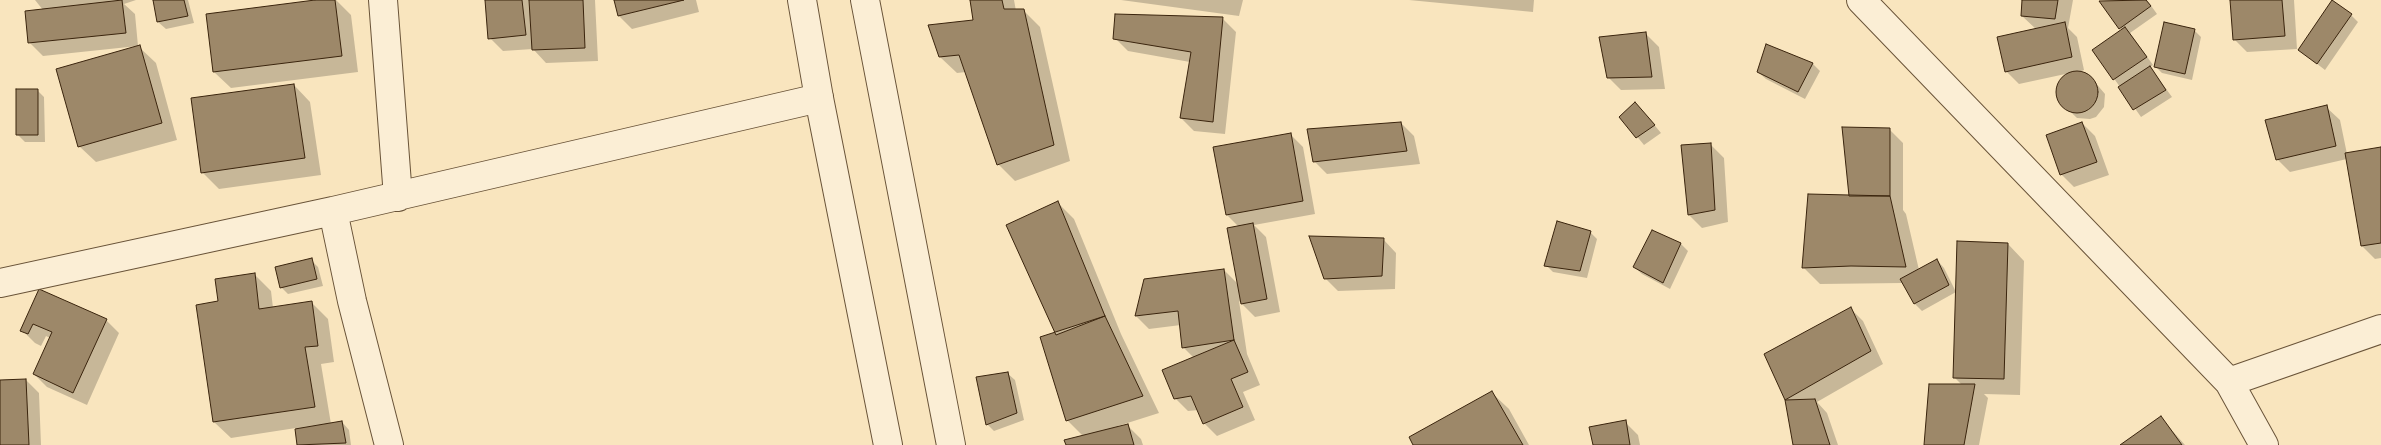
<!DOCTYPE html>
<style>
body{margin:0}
canvas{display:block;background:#f9e5be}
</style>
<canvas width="2381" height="445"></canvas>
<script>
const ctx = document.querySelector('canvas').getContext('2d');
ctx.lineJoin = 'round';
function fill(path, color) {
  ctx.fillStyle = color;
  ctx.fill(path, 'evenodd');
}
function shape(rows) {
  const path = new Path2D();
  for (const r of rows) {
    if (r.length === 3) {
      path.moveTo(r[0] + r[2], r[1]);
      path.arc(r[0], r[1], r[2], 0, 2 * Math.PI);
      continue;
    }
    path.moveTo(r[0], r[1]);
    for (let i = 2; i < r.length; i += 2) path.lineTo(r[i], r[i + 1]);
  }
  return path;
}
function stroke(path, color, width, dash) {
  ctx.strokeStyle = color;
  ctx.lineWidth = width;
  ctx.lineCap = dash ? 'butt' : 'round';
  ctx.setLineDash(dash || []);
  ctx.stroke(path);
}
fill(shape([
 [35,0,136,0,124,4,135,14,138,46,43,56,29,42,43,10],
 [154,0,188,0,194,23,166,29,158,22],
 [325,0,336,0,351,15,358,72,231,88,214,72],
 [486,0,595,0,598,61,546,63,533,49,503,51,490,38],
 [615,0,696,0,699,12,632,29,619,16],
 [972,0,1014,0,1016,11,1024,11,1040,27,1070,161,1015,181,998,164,966,72,957,73,940,57,974,21],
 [1121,0,1243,0,1239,16],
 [1409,0,1534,0,1533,12],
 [2023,0,2073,0,2068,28,2077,37,2084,70,2077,73,2083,73,2094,81,2105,94,2104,107,2096,117,2090,119,2077,118,2060,102,2058,96,2060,82,2070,73,2019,84,2006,71,2037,30,2022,16],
 [2147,0,2157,14,2130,33,2153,65,2150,67,2172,97,2141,117,2094,50,2122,30,2100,1],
 [2231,0,2294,0,2297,49,2247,52,2234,39],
 [2351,15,2358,22,2325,70,2299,50],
 [1223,19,1236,32,1225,134,1194,131,1181,118,1190,62,1128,51,1115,38],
 [2194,30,2201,37,2192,80,2162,73,2155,66],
 [1646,34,1659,47,1665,89,1621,90,1608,77],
 [1766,46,1813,64,1820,71,1805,99,1766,79,1758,72],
 [139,47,156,63,177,140,96,162,79,146],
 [294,85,310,102,321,175,219,189,202,172],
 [37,90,44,97,45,142,25,142,18,135],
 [2326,107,2340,120,2347,154,2381,148,2381,258,2375,259,2362,246,2347,159,2290,172,2277,159],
 [1642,110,1661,133,1644,145,1621,117],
 [1401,123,1414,136,1420,164,1327,174,1314,161],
 [2082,123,2095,136,2109,175,2074,187,2061,174],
 [1890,130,1903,143,1903,210,1906,214,1919,270,1937,260,1944,268,1956,292,1922,311,1915,304,1903,283,1820,284,1804,268],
 [1290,134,1303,147,1315,214,1254,225,1266,237,1280,312,1255,317,1239,301,1247,354,1260,385,1243,392,1255,420,1217,436,1204,423,1199,410,1188,411,1175,398,1194,358,1183,347,1181,325,1149,329,1136,316,1145,280,1224,270,1239,285,1239,227,1227,215],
 [1711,145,1724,158,1728,222,1702,228,1689,215],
 [1058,203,1074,219,1121,334,1159,413,1118,426,1118,428,1128,426,1141,439,1143,445,1067,445,1084,437,1067,420,1056,333],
 [1652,231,1681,244,1688,251,1670,289,1642,274,1634,267],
 [1590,232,1597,239,1587,278,1553,272,1546,265],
 [1383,239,1396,253,1395,289,1338,291,1325,278],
 [2008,244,2024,261,2020,395,1984,394,1988,398,1979,445,1925,445,1962,385,1954,377],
 [311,260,318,267,323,286,288,294,281,287],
 [254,274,271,291,273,308,311,302,328,319,334,362,321,364,331,424,342,422,349,430,351,445,299,445,296,428,231,438,214,422,219,302],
 [39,290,106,320,119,333,87,405,47,387,34,374,50,338,46,336,41,346,35,343,22,330],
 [1850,308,1863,321,1883,364,1817,402,1827,413,1838,445,1794,445,1787,399,1765,355],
 [1007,373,1015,380,1024,420,994,431,987,424],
 [26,380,39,393,41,445,0,445,0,381],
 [1492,393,1509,409,1529,445,1415,445],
 [2161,418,2185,445,2122,445],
 [1625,422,1638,435,1640,445,1594,445]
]), '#0003');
const building = shape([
 [122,0,126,33,28,43,25,11,122,0],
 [153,0,184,0,188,16,157,22,153,0],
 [315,0,335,0,342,56,213,72,206,14,315,0],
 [485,0,522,0,526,35,488,39,485,0],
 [529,0,583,0,585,48,532,50,529,0],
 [614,0,684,0,618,16,614,0],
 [970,0,1002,0,1004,9,1024,9,1054,145,997,165,959,55,939,57,928,25,973,20,970,0],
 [2022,0,2058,0,2055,19,2021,16,2022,0],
 [2146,0,2151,6,2119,29,2099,1,2146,0],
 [2230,0,2282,0,2285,36,2233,40,2230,0],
 [2332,0,2352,14,2317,64,2298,50,2332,0],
 [1115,14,1223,17,1213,122,1180,118,1191,52,1113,39,1115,14],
 [2065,22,2072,57,2005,72,1997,37,2065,22],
 [2164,22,2195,29,2185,74,2154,67,2164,22],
 [2125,27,2147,57,2113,80,2092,50,2125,27],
 [1646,32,1652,77,1607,78,1599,37,1646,32],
 [1766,44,1813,63,1798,92,1757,72,1766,44],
 [140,45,162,123,78,147,56,69,140,45],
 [2150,66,2166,90,2133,110,2118,87,2150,66],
 [2077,92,21],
 [294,84,305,158,201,173,191,98,294,84],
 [16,89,38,89,38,135,16,135,16,89],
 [1635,102,1655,125,1636,138,1619,117,1635,102],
 [2327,105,2336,146,2276,160,2265,120,2327,105],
 [1401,122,1407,151,1313,162,1307,129,1401,122],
 [2082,122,2097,162,2060,175,2046,135,2082,122],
 [1842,127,1890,128,1890,196,1849,196,1842,127],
 [1291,133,1303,201,1226,215,1213,147,1291,133],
 [1711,143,1715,210,1688,215,1681,145,1711,143],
 [2381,147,2381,243,2361,246,2345,153,2381,147],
 [1808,194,1890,196,1906,267,1851,266,1802,268,1808,194],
 [1058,201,1105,316,1056,335,1006,225,1058,201],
 [1557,221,1591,231,1580,271,1544,266,1557,221],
 [1253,223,1267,299,1241,304,1227,228,1253,223],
 [1652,230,1681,243,1663,283,1633,267,1652,230],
 [1309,236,1384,238,1382,276,1324,279,1309,236],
 [1957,241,2008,243,2004,379,1953,378,1957,241],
 [312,258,317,279,280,288,275,267,312,258],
 [1937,259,1949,285,1914,304,1900,279,1937,259],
 [1224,269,1234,340,1182,348,1178,311,1135,316,1144,279,1224,269],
 [255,273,259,309,312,301,318,346,305,347,315,407,213,422,196,305,218,301,215,279,255,273],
 [39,289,107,319,73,393,33,374,52,332,33,324,28,334,20,331,39,289],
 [1851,307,1871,351,1785,400,1764,354,1851,307],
 [1105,316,1143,396,1066,421,1040,337,1105,316],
 [1234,340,1248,372,1231,379,1243,407,1203,424,1191,396,1174,399,1162,370,1234,340],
 [1008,372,1017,413,986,425,976,377,1008,372],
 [26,379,29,445,0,445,0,380,26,379],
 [1929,384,1975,384,1964,445,1924,445,1929,384],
 [1492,391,1523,445,1413,445,1409,437,1492,391],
 [1815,399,1830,445,1793,445,1785,400,1815,399],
 [2161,416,2182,445,2120,445,2161,416],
 [1626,420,1630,445,1593,445,1589,427,1626,420],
 [342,421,346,443,297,445,295,429,342,421],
 [1128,424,1134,445,1066,445,1064,440,1128,424]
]);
fill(building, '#9d8869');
stroke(building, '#3a240d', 1);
const minor = shape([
 [383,0,398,197],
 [1861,0,2229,382,2264,445],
 [0,283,333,211],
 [2229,382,2381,329],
 [389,445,352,301,333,211,819,98]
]);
const tertiary = shape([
 [802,0,819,98,888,445],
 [865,0,951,445]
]);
stroke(minor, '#6a5439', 30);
stroke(tertiary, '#6a5439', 30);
stroke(minor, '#fbeed5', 28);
stroke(tertiary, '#fbeed5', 28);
</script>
